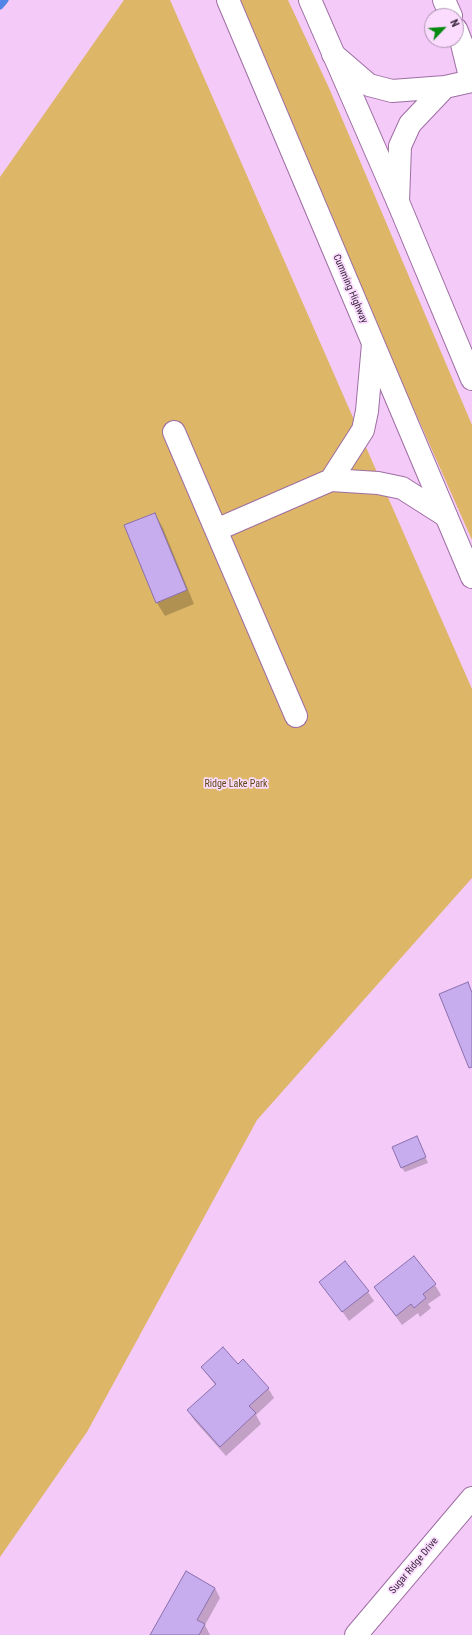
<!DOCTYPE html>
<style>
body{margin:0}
#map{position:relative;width:472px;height:1635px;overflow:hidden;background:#f4caf8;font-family:"Roboto Condensed",sans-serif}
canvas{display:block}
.north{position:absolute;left:424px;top:8px;width:40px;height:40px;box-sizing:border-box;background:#fbdcff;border:1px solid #ad92b0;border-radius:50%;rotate:65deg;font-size:11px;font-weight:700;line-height:16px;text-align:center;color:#37243a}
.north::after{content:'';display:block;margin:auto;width:14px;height:18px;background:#088910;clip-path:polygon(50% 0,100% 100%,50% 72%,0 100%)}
</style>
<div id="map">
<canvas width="472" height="1635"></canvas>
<div class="north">N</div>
</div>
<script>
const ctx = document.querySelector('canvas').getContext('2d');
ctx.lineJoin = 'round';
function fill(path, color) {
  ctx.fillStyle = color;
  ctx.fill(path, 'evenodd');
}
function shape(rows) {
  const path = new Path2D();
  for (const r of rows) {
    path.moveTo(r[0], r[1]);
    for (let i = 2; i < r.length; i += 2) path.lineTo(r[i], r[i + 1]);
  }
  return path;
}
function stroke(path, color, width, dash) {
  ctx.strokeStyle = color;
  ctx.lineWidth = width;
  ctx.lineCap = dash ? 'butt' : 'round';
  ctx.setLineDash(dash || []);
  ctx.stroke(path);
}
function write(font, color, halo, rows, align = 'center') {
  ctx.font = font + ' "Roboto Condensed",sans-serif';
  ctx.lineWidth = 3.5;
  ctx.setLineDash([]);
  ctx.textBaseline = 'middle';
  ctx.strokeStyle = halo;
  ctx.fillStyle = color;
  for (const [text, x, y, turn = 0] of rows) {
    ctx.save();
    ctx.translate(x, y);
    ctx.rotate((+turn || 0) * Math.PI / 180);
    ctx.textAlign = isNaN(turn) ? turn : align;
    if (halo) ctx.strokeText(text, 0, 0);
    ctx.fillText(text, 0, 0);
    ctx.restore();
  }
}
fill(shape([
 [124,0,170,0,472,689,472,878,257,1120,87,1432,0,1557,0,177],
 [239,0,288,0,329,88,472,425,472,540,361,290]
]), '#ddb667');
fill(shape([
 [155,514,163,528,194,604,165,616,157,603,125,526],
 [419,1142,428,1163,405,1172,402,1168],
 [321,1282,368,1292,374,1301,349,1321],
 [435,1285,441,1295,428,1304,431,1308,420,1317,418,1313,402,1325,375,1288],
 [202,1368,268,1388,274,1398,256,1415,261,1424,226,1456,194,1420,188,1411,216,1386],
 [215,1588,220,1598,205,1625,210,1635,151,1635]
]), '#0003');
stroke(shape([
 [0,6,5,0]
]), '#5283e6', 7);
const building = shape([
 [155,513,187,590,156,603,124,525,155,513],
 [468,982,472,993,472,1067,469,1068,439,994,468,982],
 [417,1136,426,1157,401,1168,392,1147,417,1136],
 [414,1256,436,1284,423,1294,426,1298,414,1308,411,1304,396,1316,374,1287,414,1256],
 [345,1261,369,1291,342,1312,319,1282,345,1261],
 [223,1347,238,1364,243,1359,269,1388,249,1406,256,1413,220,1447,187,1410,216,1384,201,1367,223,1347],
 [186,1571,215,1588,197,1620,205,1624,199,1635,150,1635,186,1571]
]);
fill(building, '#c7acee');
stroke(building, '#8a70ad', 1);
const minor = shape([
 [444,0,451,16],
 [456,29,462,44,471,81],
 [333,54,369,85,392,91,445,87,472,81],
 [398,202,400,146,410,124,445,87],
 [174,432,216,530,331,480,378,483,402,488,446,516],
 [331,480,363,430,367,411,373,344],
 [216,530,296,716],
 [356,1635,472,1498]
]);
const highway = shape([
 [228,0,472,577],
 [310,0,398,202,472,379]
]);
stroke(minor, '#9e6ea3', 24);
stroke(highway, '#9e6ea3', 24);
stroke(minor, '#fff', 22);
stroke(highway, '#fff', 22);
write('10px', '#37243a', '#fbdcff', [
 ["Cumming Highway",350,289,67],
 ["Sugar Ridge Drive",414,1566,-50]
]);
write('10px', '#604812', '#fbdcff', [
 ["Ridge Lake Park",236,784]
]);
</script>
